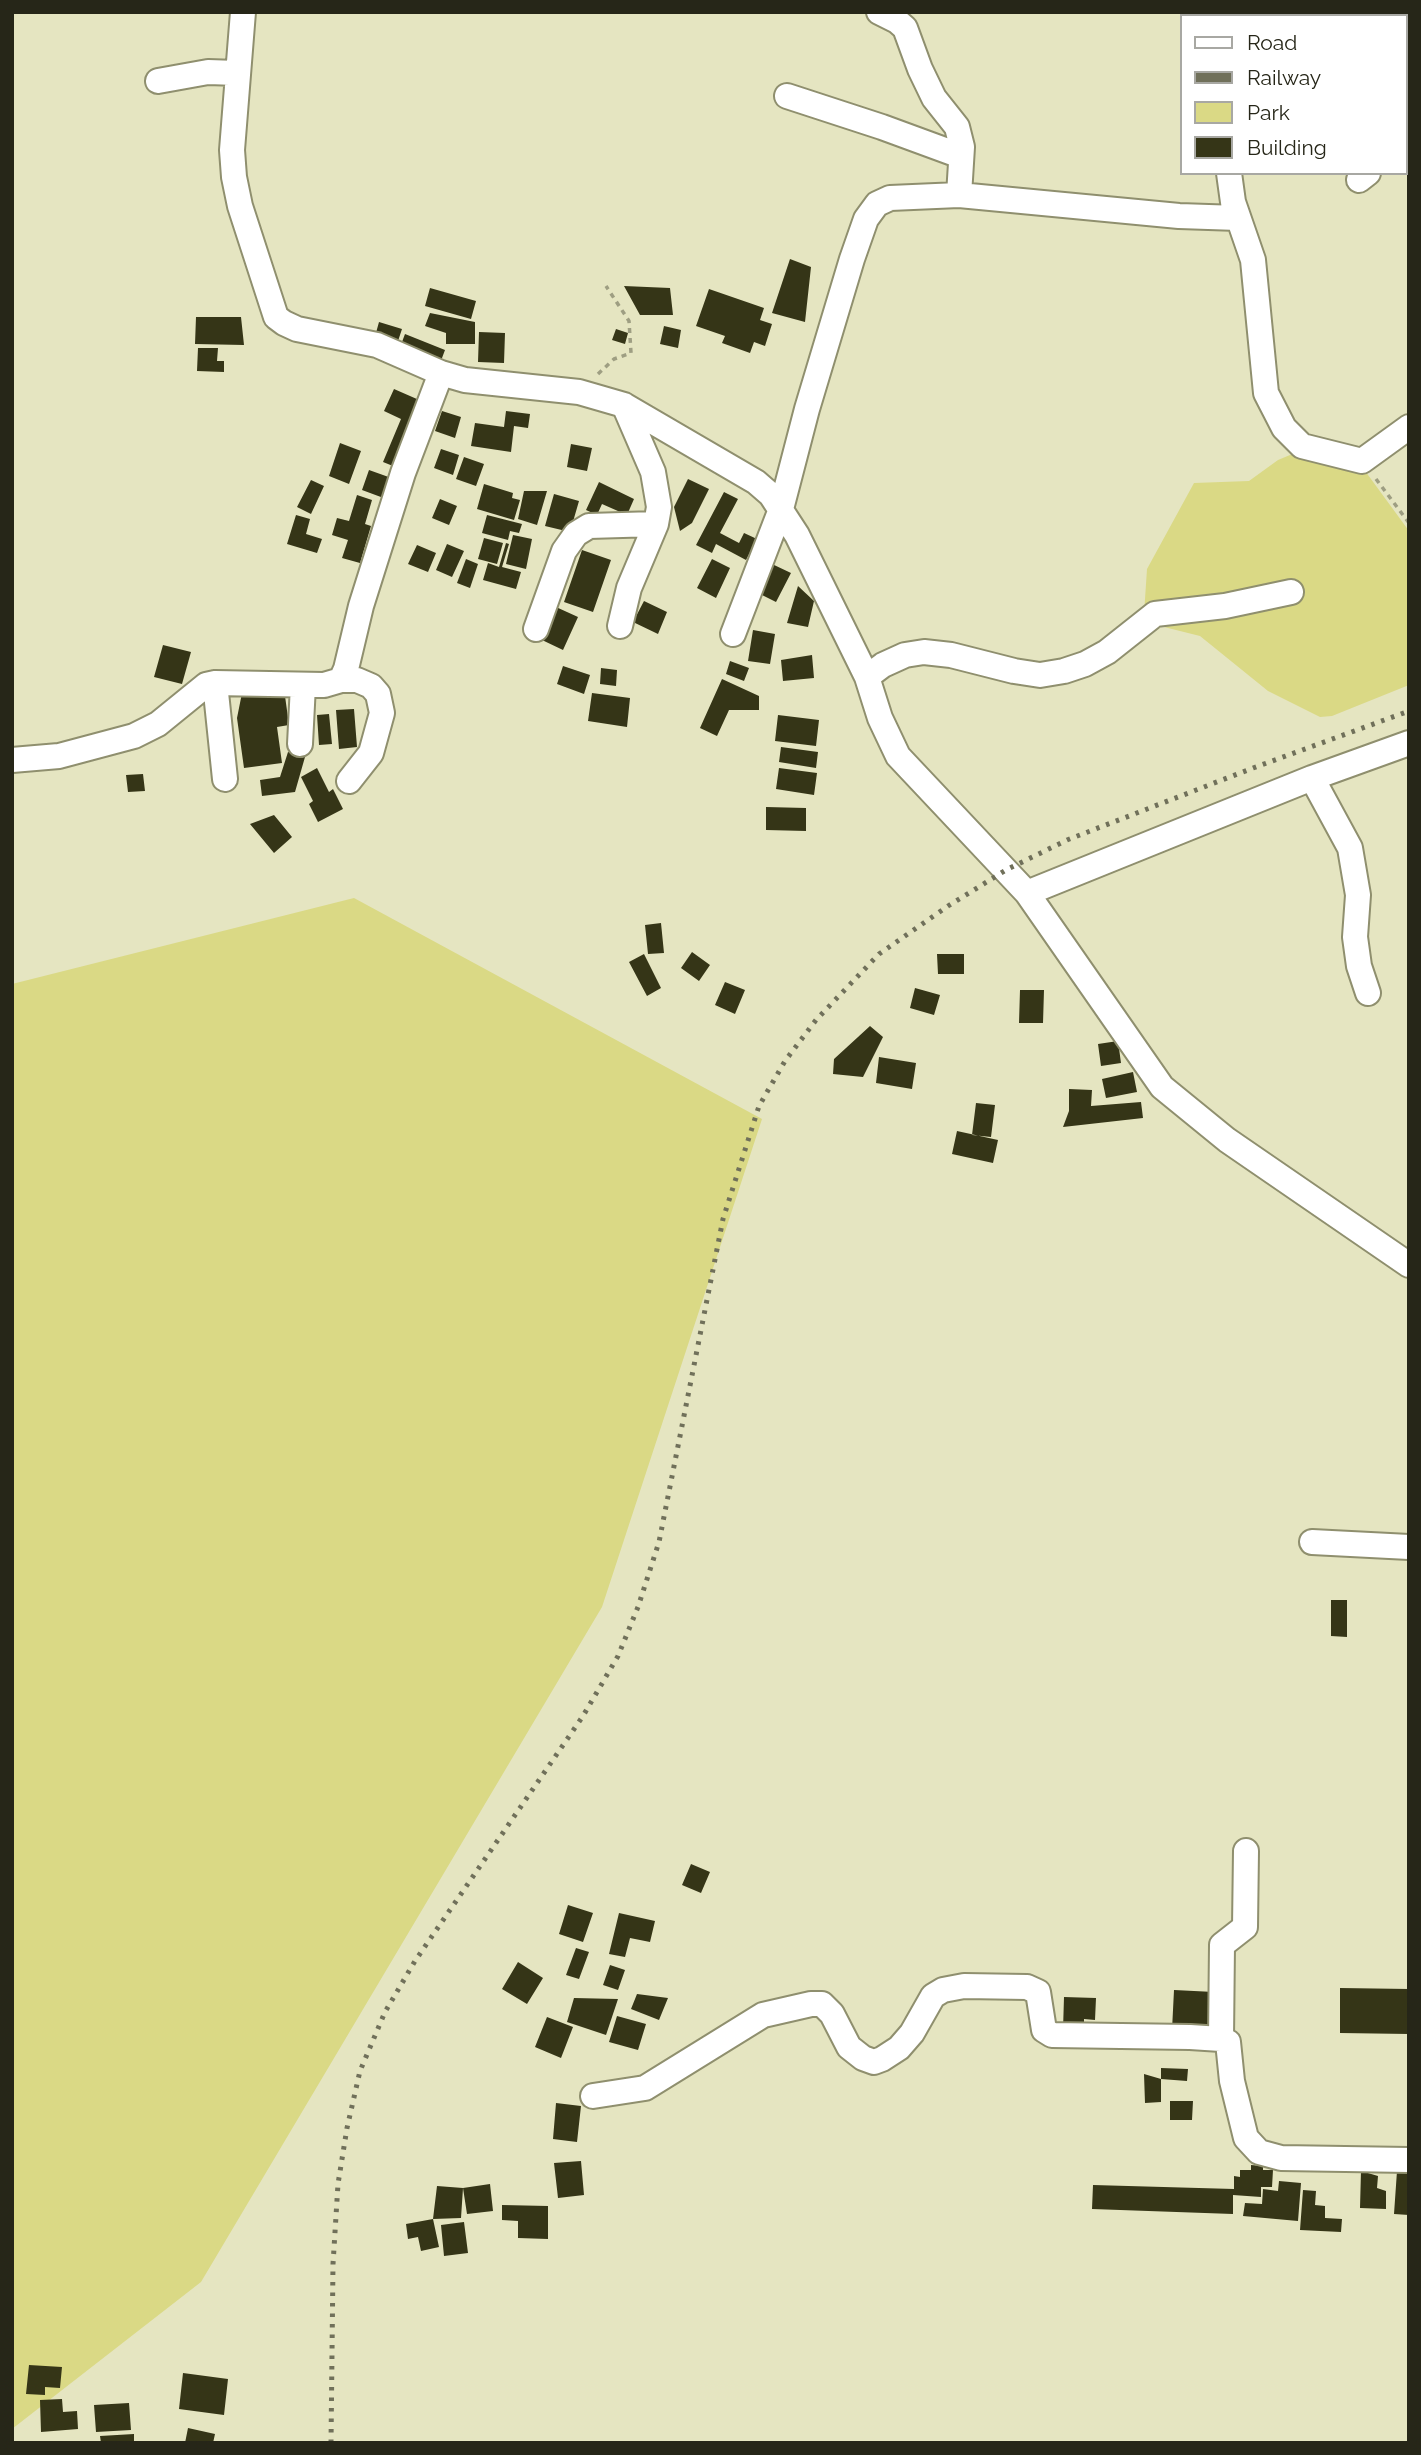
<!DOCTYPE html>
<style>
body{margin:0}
#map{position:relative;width:1421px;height:2455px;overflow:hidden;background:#e5e5c1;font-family:Raleway,sans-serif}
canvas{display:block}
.frame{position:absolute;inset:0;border:14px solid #262618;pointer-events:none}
.legend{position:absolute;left:1180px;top:14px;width:228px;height:161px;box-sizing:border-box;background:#fff;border:2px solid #a8a8a3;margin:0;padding:9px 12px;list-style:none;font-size:21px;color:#262618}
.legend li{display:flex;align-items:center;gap:14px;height:35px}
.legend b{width:35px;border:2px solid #a8a8a3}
</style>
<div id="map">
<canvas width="1421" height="2455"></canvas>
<div class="frame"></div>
<ul class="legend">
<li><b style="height:9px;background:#fff"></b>Road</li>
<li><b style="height:9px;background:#70705a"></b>Railway</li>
<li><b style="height:19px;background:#dad985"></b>Park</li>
<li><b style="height:19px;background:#353517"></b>Building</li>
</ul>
</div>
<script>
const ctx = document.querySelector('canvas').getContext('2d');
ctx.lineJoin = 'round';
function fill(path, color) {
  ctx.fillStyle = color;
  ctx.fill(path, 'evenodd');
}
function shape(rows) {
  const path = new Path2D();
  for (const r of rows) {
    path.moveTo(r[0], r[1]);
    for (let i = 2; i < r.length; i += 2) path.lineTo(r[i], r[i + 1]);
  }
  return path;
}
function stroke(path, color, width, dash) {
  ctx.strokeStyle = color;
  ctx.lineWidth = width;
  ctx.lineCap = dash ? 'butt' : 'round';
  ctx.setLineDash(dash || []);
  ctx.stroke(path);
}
fill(shape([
 [1302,450,1360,464,1409,531,1409,685,1332,716,1320,717,1268,691,1200,636,1152,624,1144,614,1147,569,1194,483,1249,481,1278,460],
 [354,898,762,1119,602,1607,201,2282,12,2429,12,984]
]), '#dad985');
fill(shape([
 [790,259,811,267,805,322,772,313],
 [624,286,670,288,673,315,640,315],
 [430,288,476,301,471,319,425,306],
 [709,289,764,308,760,320,772,324,765,346,754,342,750,353,722,343,725,336,696,326],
 [430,313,475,322,475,344,446,344,446,333,425,326],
 [196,317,241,317,244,345,195,344],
 [379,322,402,329,396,347,374,340],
 [664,326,681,330,678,348,660,344],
 [616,329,628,333,625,344,612,340],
 [479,332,505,333,504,363,478,362],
 [405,334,445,350,439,366,399,350],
 [198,348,218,348,217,361,224,361,224,372,197,371],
 [394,389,426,403,398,468,383,462,401,419,384,411],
 [442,411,461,417,455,438,435,431],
 [506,411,530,414,528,428,514,426,511,452,471,446,475,423,504,427],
 [340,443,361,451,349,484,329,476],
 [571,444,592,448,587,471,567,467],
 [441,449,459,455,453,475,434,468],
 [464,457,484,464,476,486,456,479],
 [369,470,397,480,389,500,362,490],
 [688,479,709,489,692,523,680,531,674,507],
 [311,480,324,486,311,514,297,507],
 [599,482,634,499,627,515,602,504,597,515,586,510],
 [484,484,513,493,512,498,520,500,514,520,477,509],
 [524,491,547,491,537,525,518,519],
 [724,492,738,499,720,533,739,543,744,533,757,539,746,560,716,544,712,553,696,545],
 [554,494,579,501,570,532,545,526],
 [357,495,372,500,365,524,371,526,360,563,342,558,348,540,332,535,337,518,349,521],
 [440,499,457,506,449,525,432,518],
 [296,515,310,519,306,534,322,539,317,553,287,544],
 [487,515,522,524,519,533,510,531,508,540,482,533],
 [513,535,532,539,526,569,506,564],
 [484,538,503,543,497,564,478,559],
 [506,543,509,544,502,567,521,572,516,589,483,580,488,563,499,567],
 [447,544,464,551,452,577,436,570],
 [417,545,436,553,428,572,408,564],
 [582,550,611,560,593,612,564,602],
 [466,559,478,564,470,588,457,583],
 [712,559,730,568,716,598,697,588],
 [772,564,791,573,776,602,758,593],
 [798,586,814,601,808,627,787,623],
 [644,601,667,612,658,634,633,622],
 [556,607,578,617,563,650,542,640],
 [753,630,775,634,770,664,748,661],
 [163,645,191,652,182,684,154,677],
 [812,655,814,678,783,681,781,660],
 [730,661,749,668,744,681,726,674],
 [563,666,590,675,584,694,557,684],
 [601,668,617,670,616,686,600,684],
 [722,679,759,696,759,710,729,710,717,736,700,728],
 [243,688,285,696,289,725,277,727,282,763,244,768,237,718],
 [592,693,630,698,627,727,588,721],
 [354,709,357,747,339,749,336,710],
 [329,714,332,744,319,745,317,715],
 [778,715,819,720,816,746,775,741],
 [781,747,818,752,816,768,779,762],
 [288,752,305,757,295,792,262,796,260,780,280,777],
 [317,768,329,792,333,789,343,809,318,822,309,804,313,801,301,777],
 [779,768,817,773,814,795,776,789],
 [143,774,145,791,128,792,126,775],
 [766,807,806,808,806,831,766,830],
 [274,815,292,837,274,853,250,824],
 [661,923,664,953,648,954,645,925],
 [692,952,710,965,699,981,681,968],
 [644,954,661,988,647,996,629,962],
 [937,954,964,954,964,974,938,974],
 [725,982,745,990,735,1014,715,1005],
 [915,988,940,995,934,1015,910,1008],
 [1020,990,1044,990,1043,1023,1019,1023],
 [870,1026,883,1037,863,1077,833,1074,834,1059],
 [1118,1041,1121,1063,1101,1066,1098,1044],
 [879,1057,916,1063,912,1089,876,1083],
 [1133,1072,1137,1092,1106,1098,1102,1079],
 [1069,1089,1092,1090,1091,1106,1141,1102,1143,1118,1063,1127,1069,1111],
 [976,1103,995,1105,991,1137,972,1135],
 [957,1131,998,1140,993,1163,952,1154],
 [1331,1600,1347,1600,1347,1637,1331,1636],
 [691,1864,710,1872,701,1893,682,1885],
 [568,1905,593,1913,583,1942,559,1934],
 [619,1913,655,1921,650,1942,630,1938,625,1957,609,1954],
 [576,1948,589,1952,579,1979,566,1975],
 [518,1962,543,1978,527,2004,502,1989],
 [610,1965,625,1970,618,1990,603,1985],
 [1340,1988,1409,1989,1409,2034,1340,2033],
 [1174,1990,1214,1992,1212,2032,1172,2030],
 [637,1994,668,1998,659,2020,631,2009],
 [1064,1997,1096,1998,1095,2020,1084,2019,1084,2031,1063,2030],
 [574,1998,618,1999,606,2035,567,2022],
 [617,2016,646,2024,638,2050,609,2042],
 [547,2017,573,2027,561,2058,535,2047],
 [1161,2068,1188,2069,1187,2081,1161,2079],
 [1144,2074,1161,2079,1161,2102,1145,2103],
 [1170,2101,1193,2101,1192,2120,1170,2120],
 [556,2103,581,2106,577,2142,553,2139],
 [581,2161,584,2195,558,2198,554,2163],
 [1251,2165,1263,2166,1263,2170,1273,2170,1272,2187,1261,2187,1261,2197,1233,2195,1233,2214,1092,2209,1093,2185,1234,2189,1234,2176,1240,2177,1240,2170,1251,2170],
 [1361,2171,1378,2176,1377,2188,1386,2191,1386,2209,1360,2208],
 [1397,2171,1409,2171,1409,2215,1394,2214],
 [1279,2181,1301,2183,1298,2221,1243,2216,1245,2203,1262,2204,1263,2189,1278,2191],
 [490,2184,493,2211,467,2214,463,2188],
 [437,2186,463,2188,461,2218,433,2219],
 [1303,2190,1316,2191,1315,2205,1325,2206,1325,2218,1342,2219,1341,2232,1300,2230],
 [502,2205,548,2206,548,2239,518,2238,518,2221,502,2220],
 [433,2219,439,2247,421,2251,418,2237,408,2239,406,2224],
 [464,2222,468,2253,444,2256,441,2225],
 [29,2365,62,2367,60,2388,45,2387,45,2395,26,2394],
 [183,2373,228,2379,224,2415,179,2409],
 [62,2399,63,2412,77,2411,78,2429,41,2432,40,2400],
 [129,2403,131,2430,96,2432,94,2405],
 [188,2428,215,2434,213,2443,185,2443],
 [134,2434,134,2443,101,2443,100,2436]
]), '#353517');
const minor = shape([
 [243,12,232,150,234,177,240,206,276,317,284,323,297,329,377,345,441,373,465,380,579,392,624,405,756,482,771,495,797,535,867,677,880,718,898,756,1027,893,1162,1087,1227,1140,1409,1265],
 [879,12,897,21,905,28,920,69,934,98,957,127,962,147,959,195],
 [1307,16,1310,12],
 [158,81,208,72,237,73],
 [1405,81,1409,76],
 [787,96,882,127,961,156],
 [1405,133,1409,117],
 [1229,173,1233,202,1253,260,1266,393,1284,428,1302,446,1362,461,1409,427],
 [1359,180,1368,173],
 [620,626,629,588,656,524,659,507,653,472,624,405],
 [536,629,564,551,576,534,589,526,656,524],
 [733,634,781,509,807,409,852,259,866,219,877,204,890,198,959,195,1179,216,1238,218],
 [867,677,883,665,905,655,924,652,951,655,1014,671,1040,675,1064,671,1085,664,1107,652,1155,614,1225,606,1291,592],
 [341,680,357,680,371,686,378,694,382,713,371,753,349,781],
 [215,683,225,779],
 [300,744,303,685],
 [12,760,59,756,134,736,158,724,206,685,215,683,324,685,341,680,346,669,361,606,403,473,441,373],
 [1312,778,1350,848,1358,895,1355,937,1359,966,1368,993],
 [1027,893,1312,778,1409,743],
 [1312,1542,1409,1547],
 [1221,2039,1222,1945,1245,1927,1246,1851],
 [593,2096,645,2088,763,2015,811,2004,822,2004,832,2014,849,2047,863,2058,874,2062,882,2059,899,2048,912,2033,933,1996,943,1990,964,1986,1027,1987,1038,1992,1044,2030,1052,2035,1190,2037,1221,2039,1228,2042,1232,2081,1246,2138,1259,2152,1281,2158,1409,2160]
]);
stroke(minor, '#8f8f6e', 28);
stroke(shape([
 [598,374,614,359,631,353,629,321,606,286],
 [1376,479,1409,523]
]), '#9e9e82', 3.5, [5, 5]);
stroke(minor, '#fff', 24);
stroke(shape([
 [331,2443,333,2264,338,2184,347,2128,360,2071,385,2012,415,1961,583,1716,618,1656,638,1607,659,1542,723,1219,759,1106,785,1061,816,1020,879,954,948,906,1006,870,1067,840,1253,768,1409,711]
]), '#70705a', 5, [3.5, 7]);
</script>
